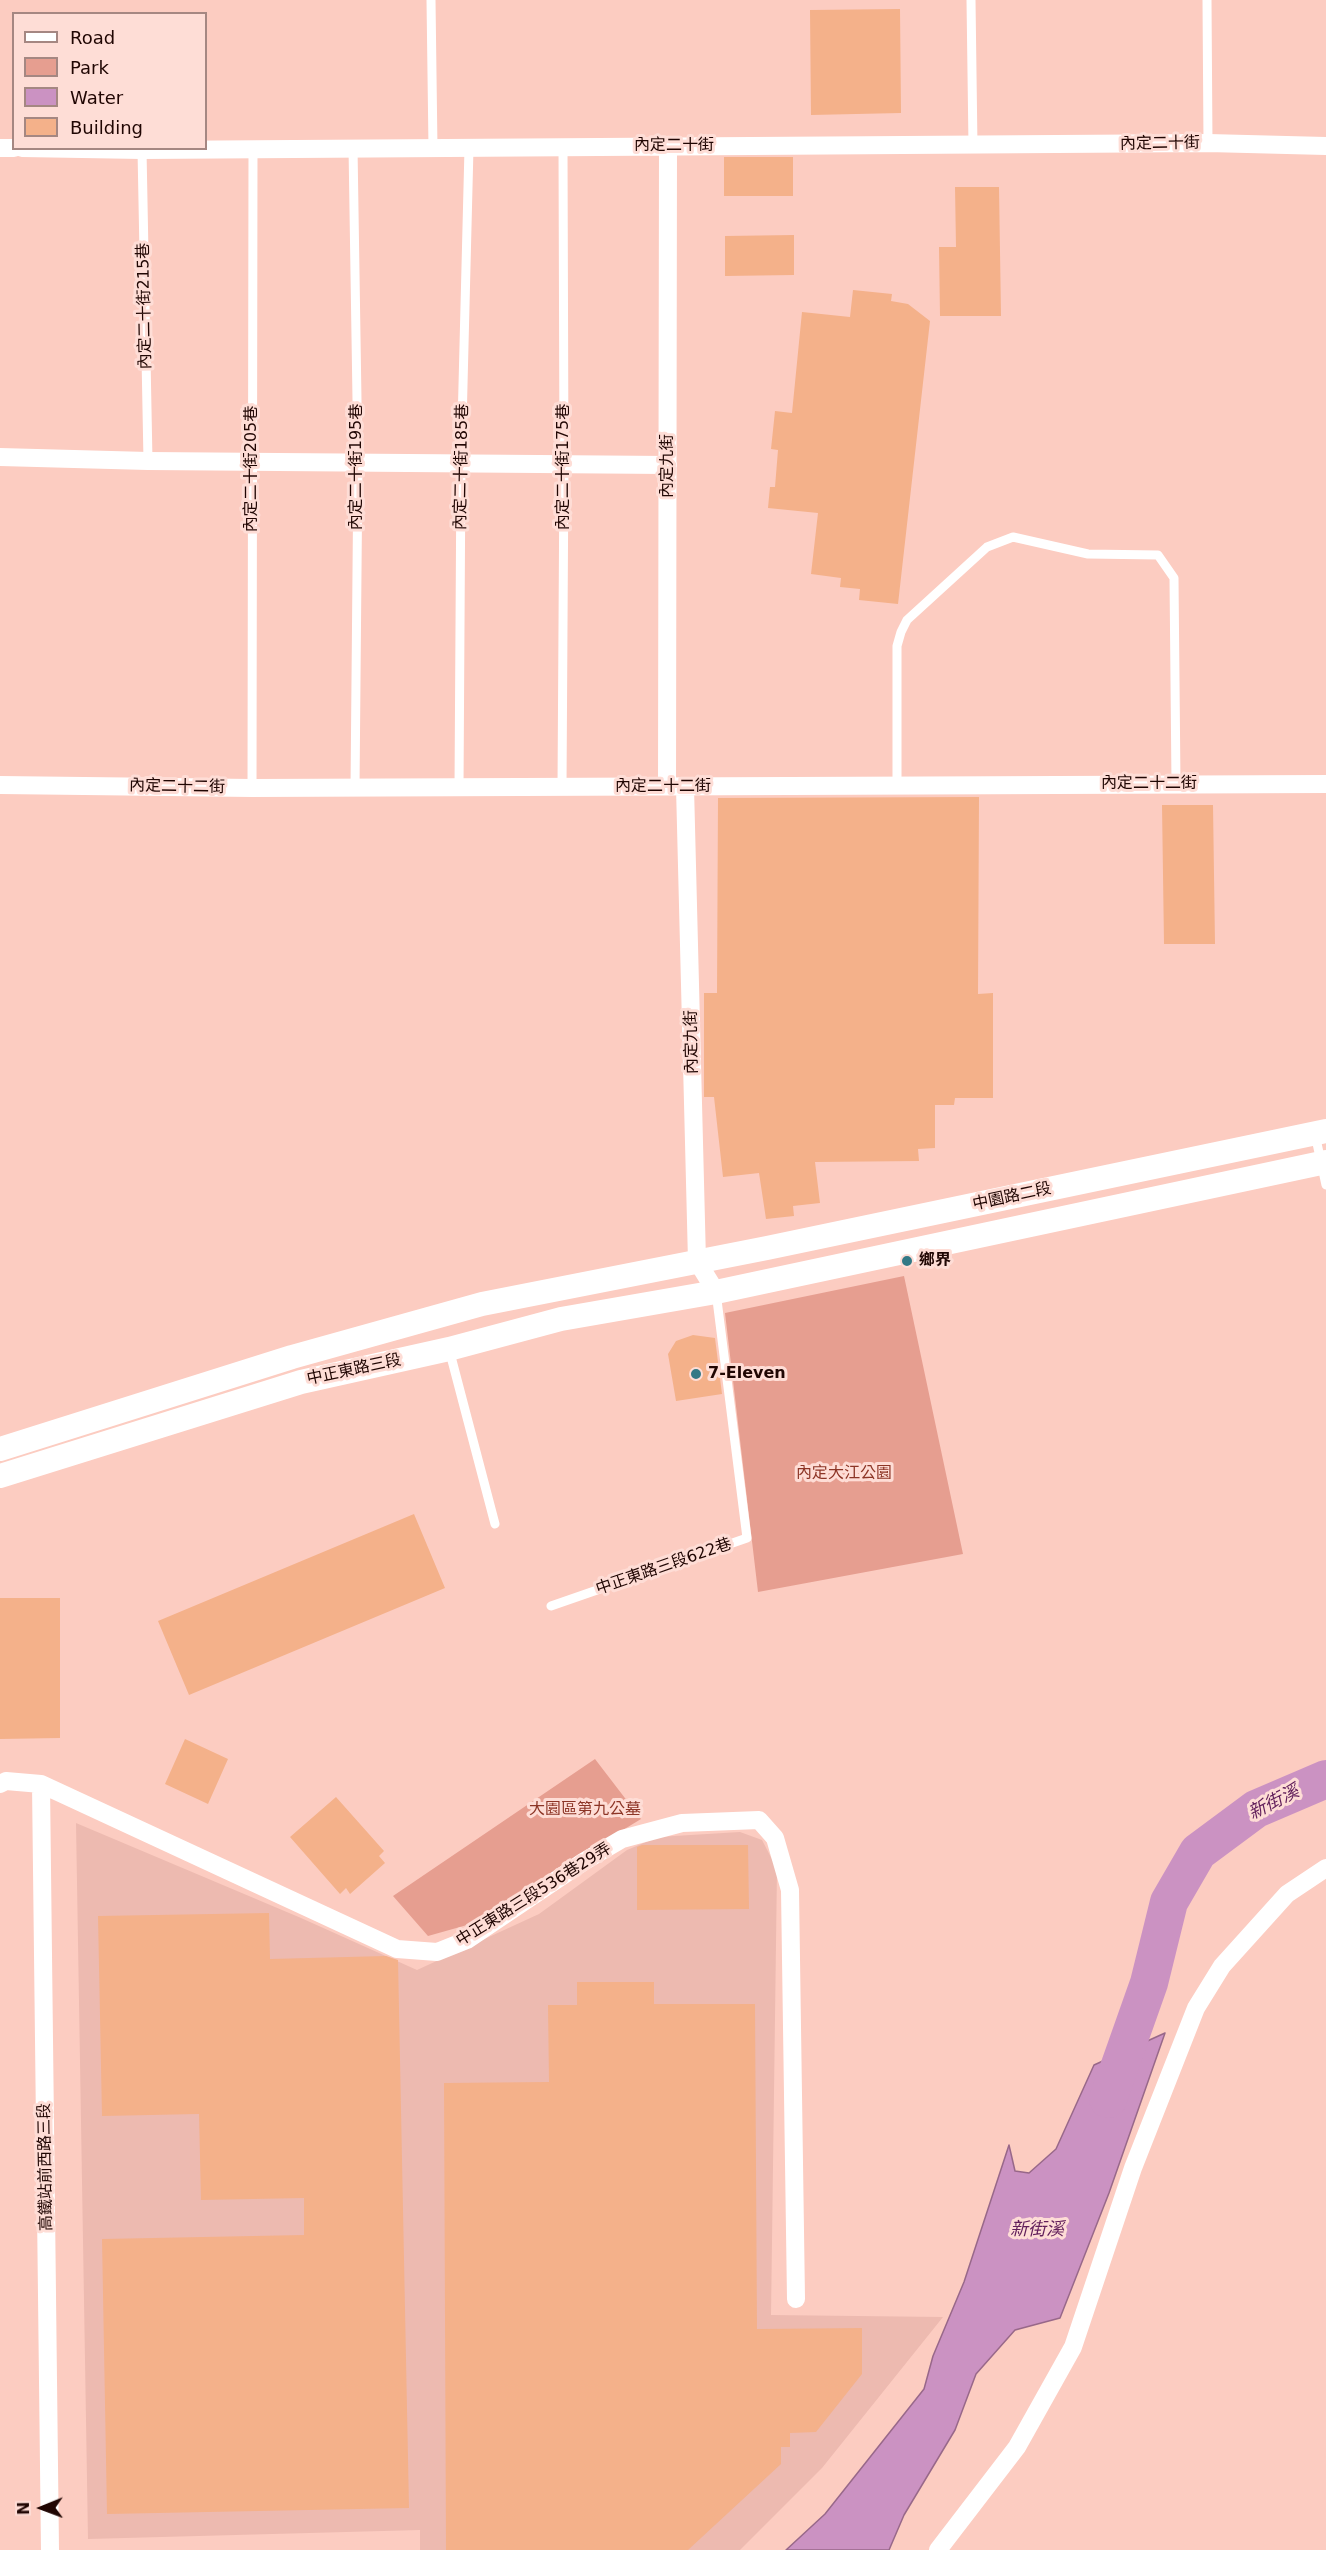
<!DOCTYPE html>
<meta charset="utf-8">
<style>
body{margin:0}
#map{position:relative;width:1326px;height:2550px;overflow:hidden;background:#fcccc1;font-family:"DejaVu Sans",sans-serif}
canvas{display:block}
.legend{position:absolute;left:12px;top:12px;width:195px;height:138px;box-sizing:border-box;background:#feddd6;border:2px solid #a58782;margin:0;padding:8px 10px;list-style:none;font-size:18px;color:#200603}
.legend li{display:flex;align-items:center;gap:12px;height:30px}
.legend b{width:30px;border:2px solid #a58782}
.north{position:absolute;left:12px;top:2478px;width:60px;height:60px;-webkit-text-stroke:4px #feddd6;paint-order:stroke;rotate:269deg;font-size:16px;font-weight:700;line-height:24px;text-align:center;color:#200603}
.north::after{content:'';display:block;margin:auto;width:21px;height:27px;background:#200603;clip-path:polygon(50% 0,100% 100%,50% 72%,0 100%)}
</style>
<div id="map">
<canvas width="1326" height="2550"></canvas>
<ul class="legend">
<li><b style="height:8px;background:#fff"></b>Road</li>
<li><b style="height:16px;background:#e69e90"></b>Park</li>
<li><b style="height:16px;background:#cb92c2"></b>Water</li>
<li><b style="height:16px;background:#f4b18a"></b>Building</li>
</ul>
<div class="north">N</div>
</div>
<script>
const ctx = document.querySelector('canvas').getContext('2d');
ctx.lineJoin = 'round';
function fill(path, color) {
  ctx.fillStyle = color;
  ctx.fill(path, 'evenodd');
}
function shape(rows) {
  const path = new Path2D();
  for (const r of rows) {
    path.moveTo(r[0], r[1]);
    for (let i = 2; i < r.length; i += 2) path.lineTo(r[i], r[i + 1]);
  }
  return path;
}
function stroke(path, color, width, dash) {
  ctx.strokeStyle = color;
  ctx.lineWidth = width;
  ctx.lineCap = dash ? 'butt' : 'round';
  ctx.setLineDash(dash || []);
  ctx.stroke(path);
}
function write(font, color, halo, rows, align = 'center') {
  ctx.font = font + ' "DejaVu Sans","Noto Sans TC",sans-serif';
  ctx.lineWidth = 6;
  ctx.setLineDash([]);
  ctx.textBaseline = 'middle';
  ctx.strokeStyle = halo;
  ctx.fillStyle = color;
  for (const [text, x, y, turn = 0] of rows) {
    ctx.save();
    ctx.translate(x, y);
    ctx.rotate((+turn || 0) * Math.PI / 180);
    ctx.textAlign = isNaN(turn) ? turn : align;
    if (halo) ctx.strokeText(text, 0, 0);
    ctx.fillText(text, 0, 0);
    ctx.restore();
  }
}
fill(shape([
 [76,1823,301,1918,417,1970,539,1914,627,1850,658,1837,740,1832,762,1840,777,1869,771,2315,943,2317,822,2468,740,2550,420,2550,420,2530,88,2539]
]), '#edbab0');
fill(shape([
 [904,1276,963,1554,758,1592,725,1313],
 [595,1759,641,1819,467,1925,428,1936,393,1896]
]), '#e69e90');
const water = shape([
 [1165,2033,1109,2193,1060,2318,1015,2330,976,2374,955,2430,904,2515,889,2550,786,2550,825,2514,924,2389,933,2356,964,2282,1009,2145,1015,2171,1029,2173,1056,2149,1094,2065,1165,2033]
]);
fill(water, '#cb92c2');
stroke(water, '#986889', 1.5);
stroke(shape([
 [1108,2099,1149,1983,1169,1902,1198,1852,1256,1809,1326,1779]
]), '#cb92c2', 38);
fill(shape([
 [900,9,901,113,811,115,810,10],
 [724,157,793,157,793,196,724,196],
 [955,187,999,187,1001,316,940,316,939,247,956,247],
 [794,235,794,275,725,276,725,236],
 [853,290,892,294,891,301,908,304,930,321,898,604,859,600,860,589,840,587,841,578,811,574,818,513,768,508,770,487,775,487,778,450,771,449,775,411,792,413,802,312,850,317],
 [979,797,978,994,993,993,993,1098,955,1098,954,1105,935,1105,935,1148,918,1149,919,1161,815,1162,820,1203,793,1206,794,1216,766,1219,759,1173,723,1177,714,1097,704,1097,704,993,717,993,718,798],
 [1162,805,1213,805,1215,944,1164,944],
 [693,1335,715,1338,722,1394,676,1401,668,1354,676,1341],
 [414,1514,445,1588,189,1695,158,1621],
 [0,1598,60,1598,60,1738,0,1739],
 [185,1739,228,1759,208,1804,165,1784],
 [336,1797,384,1851,379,1856,385,1863,350,1894,346,1888,340,1894,290,1837],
 [642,1845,748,1845,749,1909,637,1910,637,1847],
 [269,1913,270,1959,386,1956,398,1960,409,2508,107,2514,102,2239,304,2235,304,2198,201,2200,199,2114,102,2116,98,1916],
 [577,1982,654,1982,654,2004,755,2004,757,2329,862,2328,862,2374,816,2432,790,2433,790,2447,781,2447,781,2464,688,2550,446,2550,444,2083,549,2082,548,2005,577,2005]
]), '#f4b18a');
stroke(shape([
 [431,0,433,148],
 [971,0,973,146],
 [1207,0,1208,143],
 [353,147,358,463,355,788],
 [142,150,148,461],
 [897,786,897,646,901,632,907,620,987,547,1013,537,1088,554,1158,555,1174,578,1176,784],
 [459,787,461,464,469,148],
 [562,787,564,464,563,147],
 [252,788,253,149],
 [1315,1134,1326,1185],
 [449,1349,495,1524],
 [551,1606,747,1538,716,1292]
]), '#fff', 9);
stroke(shape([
 [0,148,14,148],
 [22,148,142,150,1208,143,1326,146],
 [0,457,148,461,668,465],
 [0,785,252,788,1326,784],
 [667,786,668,146],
 [685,787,697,1261,716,1292],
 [0,1784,6,1781,41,1784,397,1949,437,1952,467,1940,583,1862,622,1839,682,1823,759,1820,775,1838,790,1890,796,2299],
 [41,1784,50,2550],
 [938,2550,1017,2447,1073,2347,1133,2168,1196,2008,1222,1966,1287,1894,1326,1868]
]), '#fff', 18);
stroke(shape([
 [0,1449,292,1357,482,1304,767,1248,1326,1131],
 [0,1476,301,1382,449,1349,561,1319,716,1292,1326,1162]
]), '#fff', 24);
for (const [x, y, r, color] of [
 [907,1261,6,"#337986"],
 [696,1374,6,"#337986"]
]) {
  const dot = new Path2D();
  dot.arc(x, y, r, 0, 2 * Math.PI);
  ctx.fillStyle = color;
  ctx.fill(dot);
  stroke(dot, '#feddd6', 2);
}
write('16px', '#200603', '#feddd6', [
 ["內定二十街",1160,144,-1],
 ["內定二十街",674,146],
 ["內定二十街215巷",145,306,-91],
 ["內定九街",668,466,-90],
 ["內定二十街195巷",357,467,-90],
 ["內定二十街185巷",462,467,-89],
 ["內定二十街175巷",564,467,-90],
 ["內定二十街205巷",252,469,-90],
 ["內定二十二街",1149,784],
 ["內定二十二街",177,787,1],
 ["內定二十二街",663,787],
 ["內定九街",692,1042,-91],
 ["中園路二段",1012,1197,-12],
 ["中正東路三段",354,1370,-12],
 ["中正東路三段622巷",664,1567,-19],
 ["中正東路三段536巷29弄",534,1895,-32],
 ["高鐵站前西路三段",46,2167,-91]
]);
write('bold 16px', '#200603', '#feddd6', [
 ["鄉界",919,1261],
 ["7-Eleven",708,1374]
], 'left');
write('16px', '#8d3526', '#feddd6', [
 ["內定大江公園",844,1474],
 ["大園區第九公墓",585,1810]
]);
write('italic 18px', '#611e5a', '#feddd6', [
 ["新街溪",1274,1803,-27],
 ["新街溪",1037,2230]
]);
</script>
